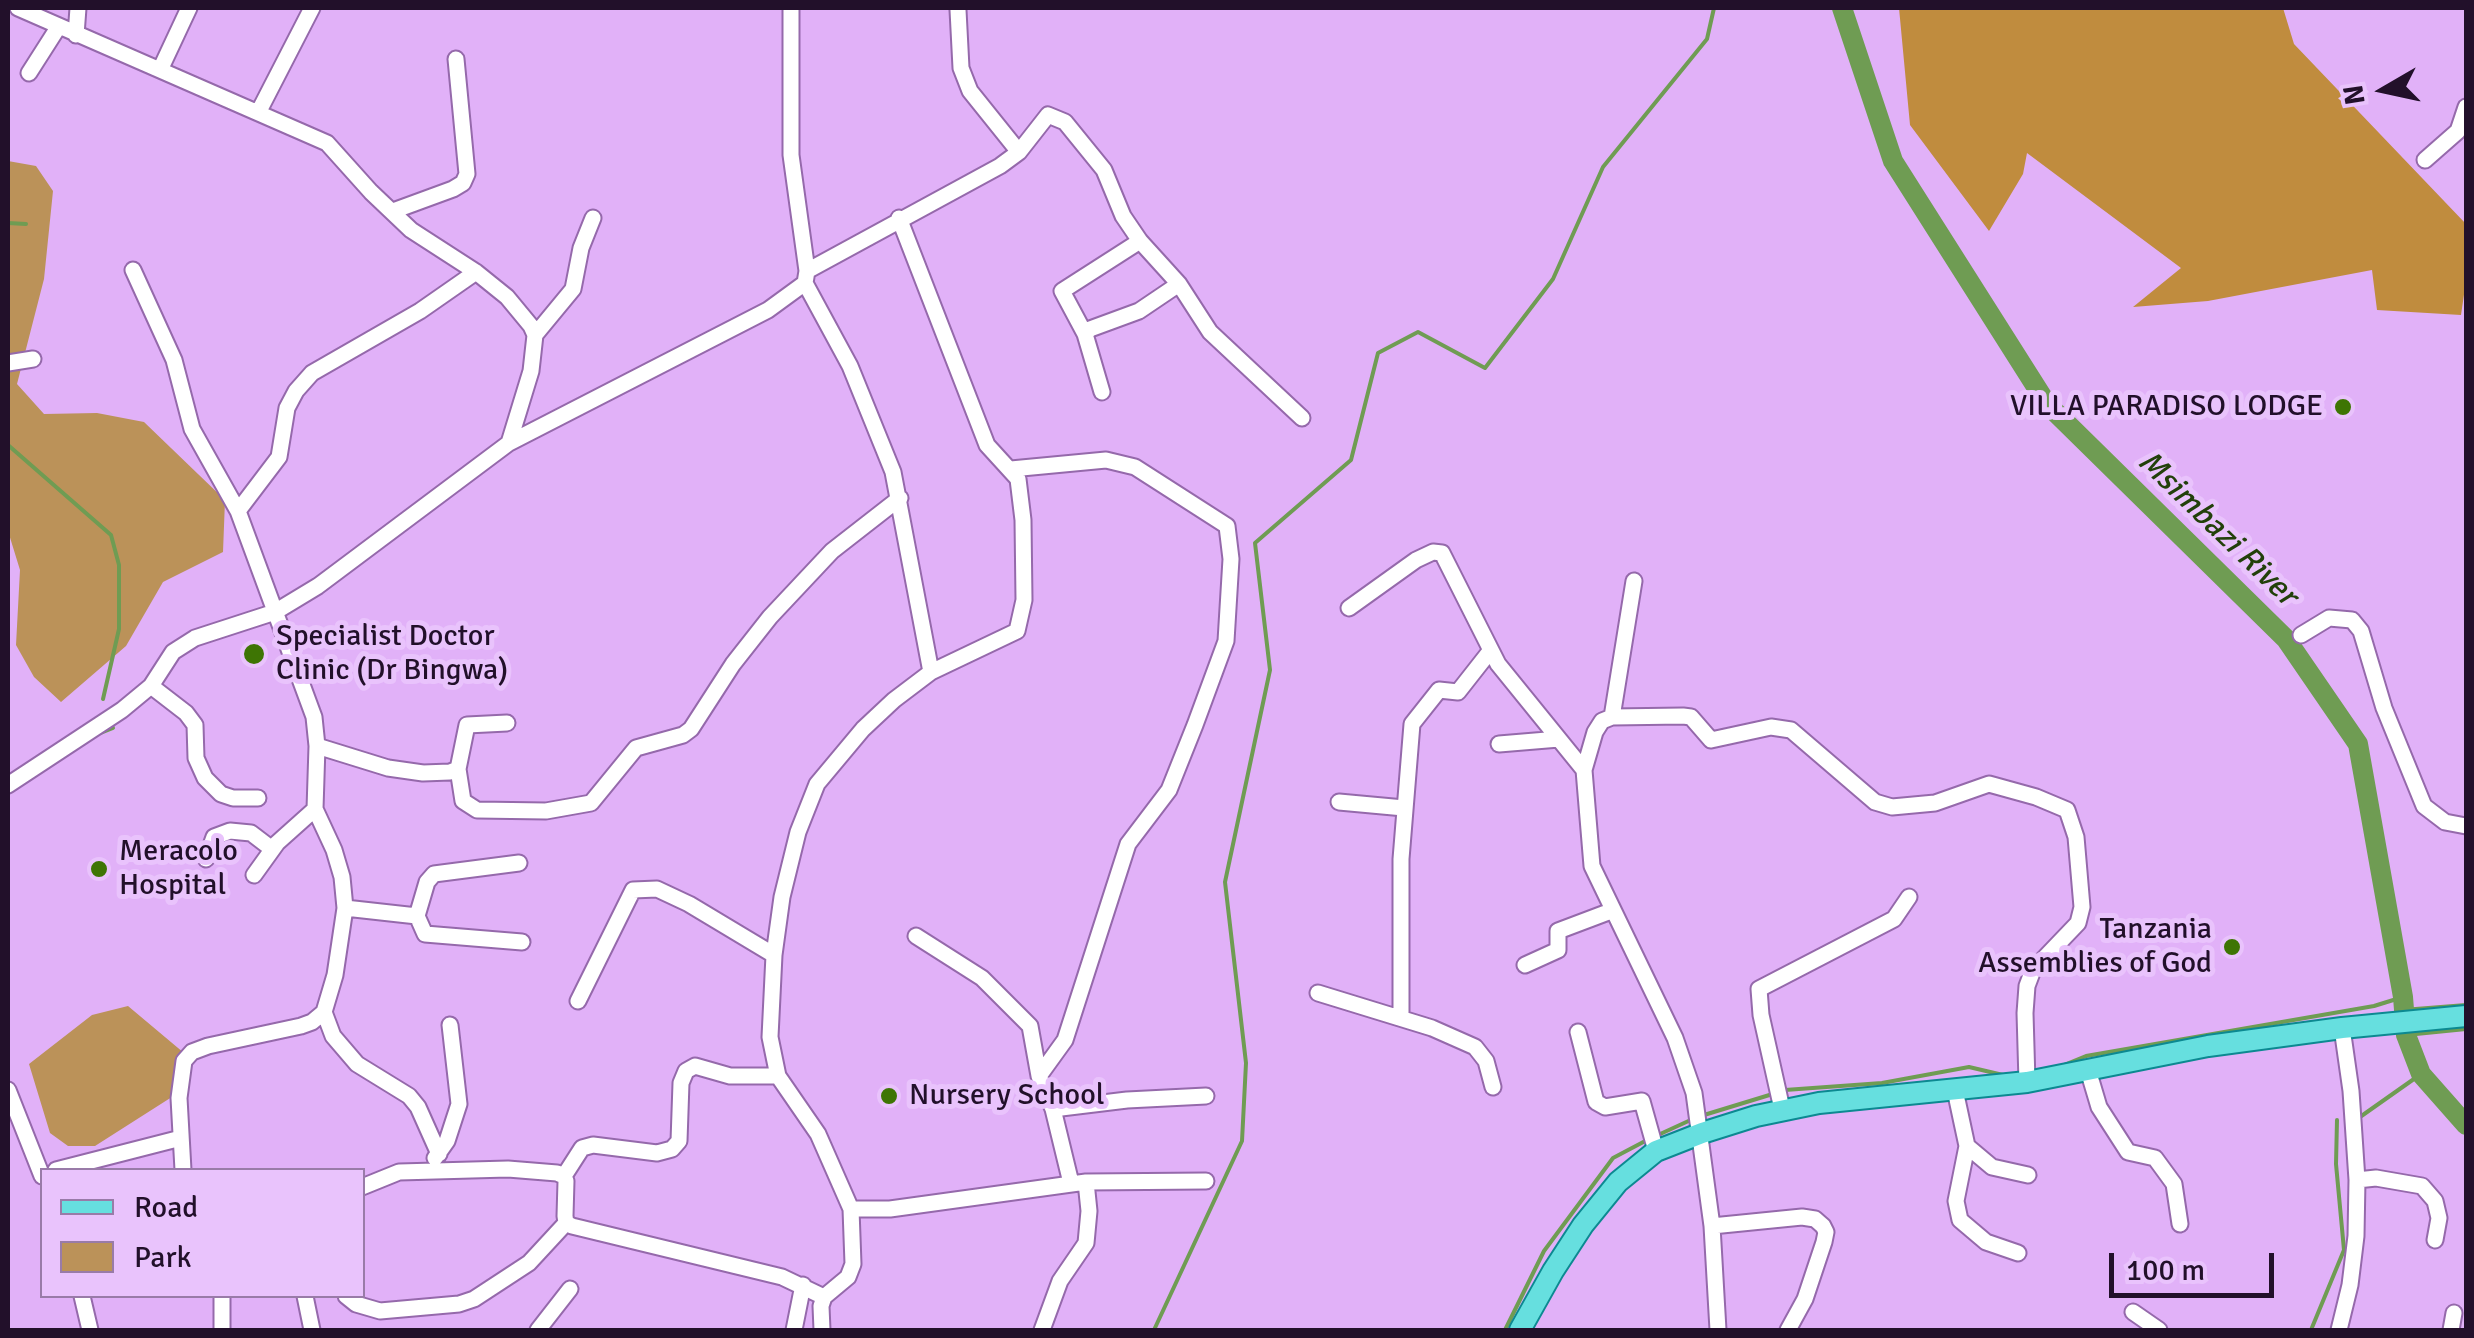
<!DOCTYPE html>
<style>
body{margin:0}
#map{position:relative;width:2474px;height:1338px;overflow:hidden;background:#e1b1f8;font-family:Signika,sans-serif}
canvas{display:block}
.frame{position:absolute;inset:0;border:10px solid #22102a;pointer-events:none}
.legend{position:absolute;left:40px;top:1168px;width:325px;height:130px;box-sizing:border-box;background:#e9c3fc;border:2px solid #997ba8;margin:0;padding:12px 18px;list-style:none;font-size:30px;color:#22102a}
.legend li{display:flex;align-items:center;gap:20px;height:50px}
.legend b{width:50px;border:2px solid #997ba8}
.north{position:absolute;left:2334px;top:40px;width:100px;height:100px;-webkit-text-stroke:8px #e9c3fc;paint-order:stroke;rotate:261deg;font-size:28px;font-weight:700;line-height:40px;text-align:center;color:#22102a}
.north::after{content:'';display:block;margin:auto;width:35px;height:45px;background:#22102a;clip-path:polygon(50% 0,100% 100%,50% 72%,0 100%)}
.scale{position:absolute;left:2109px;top:1253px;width:165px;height:45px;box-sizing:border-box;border:5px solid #22102a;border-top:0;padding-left:12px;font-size:30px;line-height:35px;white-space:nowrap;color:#22102a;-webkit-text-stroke:8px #e9c3fc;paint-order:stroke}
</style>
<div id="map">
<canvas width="2474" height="1338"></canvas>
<div class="frame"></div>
<ul class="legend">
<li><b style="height:12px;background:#66dfdf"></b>Road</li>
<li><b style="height:28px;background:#bb9259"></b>Park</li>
</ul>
<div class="north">N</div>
<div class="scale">100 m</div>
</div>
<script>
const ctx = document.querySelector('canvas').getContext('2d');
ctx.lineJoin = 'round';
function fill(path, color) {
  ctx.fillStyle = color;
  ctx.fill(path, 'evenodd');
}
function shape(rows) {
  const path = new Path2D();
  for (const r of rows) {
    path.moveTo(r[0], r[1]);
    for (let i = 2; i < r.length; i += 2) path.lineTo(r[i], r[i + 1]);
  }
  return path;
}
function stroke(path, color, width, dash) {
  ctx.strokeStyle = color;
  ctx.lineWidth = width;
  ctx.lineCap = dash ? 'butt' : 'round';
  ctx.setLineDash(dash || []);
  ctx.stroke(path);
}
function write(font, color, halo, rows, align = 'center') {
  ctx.font = font + ' Signika,sans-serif';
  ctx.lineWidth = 10;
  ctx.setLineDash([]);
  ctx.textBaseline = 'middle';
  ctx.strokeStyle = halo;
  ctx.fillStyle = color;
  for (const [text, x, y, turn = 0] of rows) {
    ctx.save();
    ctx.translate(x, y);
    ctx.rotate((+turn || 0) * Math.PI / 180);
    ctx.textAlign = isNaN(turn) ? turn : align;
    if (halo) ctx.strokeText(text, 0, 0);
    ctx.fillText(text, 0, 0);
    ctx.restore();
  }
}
fill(shape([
 [8,161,36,166,53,191,44,279,17,384,44,414,97,413,144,422,225,500,223,552,163,582,126,646,61,702,34,677,16,645,20,570,8,531],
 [128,1006,184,1053,175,1095,95,1146,68,1146,50,1133,29,1064,92,1015]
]), '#bb9259');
fill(shape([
 [1899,8,2283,8,2294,44,2466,224,2466,281,2461,315,2377,310,2372,270,2208,301,2133,307,2181,268,2027,153,2023,174,1989,231,1910,125]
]), '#c08c3e');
stroke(shape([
 [8,223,26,224],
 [8,445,111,535,119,565,119,629,103,699],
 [98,734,113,728,111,723],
 [2403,1010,2466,1005],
 [2406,1035,2466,1029],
 [2064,1065,2086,1056,2374,1006,2403,997],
 [1785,1090,1882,1083,1969,1067,2003,1075],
 [1704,1115,1776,1093],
 [2360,1117,2421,1074],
 [1658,1135,1695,1118],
 [1154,1330,1242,1141,1246,1063,1225,882,1270,670,1255,543,1351,460,1378,353,1418,332,1485,368,1553,279,1603,167,1707,39,1714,8],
 [1505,1330,1544,1251,1613,1158,1649,1139],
 [2311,1330,2344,1250,2336,1164,2337,1120]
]), '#6f9c53', 4);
stroke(shape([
 [1842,8,1893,161,2047,404,2286,639,2358,744,2403,997,2406,1035,2421,1074,2466,1125]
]), '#6f9c53', 20);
const minor = shape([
 [18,8,327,143,371,192,411,230,476,272,507,297,531,326,535,335,531,371,509,443],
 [791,8,791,155,807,271,805,283,850,366,893,472,931,672],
 [958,10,961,68,970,91,1019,152],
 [76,35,78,8],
 [160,70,189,8],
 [29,73,59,26],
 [259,111,312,8],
 [2425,160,2458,131,2466,107],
 [393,211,453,189,463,183,467,174,456,59],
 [133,270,174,360,192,429,238,511],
 [807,271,1000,166,1019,152,1048,115,1065,122,1104,170,1123,216,1140,241,1179,284,1210,332,1302,418],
 [1085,334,1062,291,1140,241],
 [535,335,573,289,581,248,593,218],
 [8,363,33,359],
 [1102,392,1085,334,1090,329,1139,311,1179,284],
 [1011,469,1106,460,1135,467,1227,526,1231,559,1226,641,1195,725,1169,790,1128,844,1065,1040,1039,1076],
 [1349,608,1416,560,1433,552,1442,553,1498,664,1584,770],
 [2301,635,2329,618,2352,620,2361,631,2384,708,2424,806,2445,822,2466,826],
 [151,686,186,713,195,725,196,758,205,778,221,794,233,798,258,798],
 [1612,717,1634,581],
 [1499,744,1559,739],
 [317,746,388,768,423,773,450,772,458,769,467,725,507,723],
 [458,769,463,801,477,810,546,811,591,803,636,748,683,735,691,729,733,664,770,617,832,551,900,498],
 [8,785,122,710,151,686,173,652,195,638,275,612,318,586,509,443,768,310,805,283],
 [1339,802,1404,808],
 [206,859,214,837,230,831,251,833,272,849],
 [254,875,277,843,315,809],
 [345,908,417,916,427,882,434,874,519,863],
 [417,916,425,934,522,942],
 [916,936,982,978,1030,1026,1039,1076,1053,1109,1071,1183],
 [1525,965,1558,950,1558,931,1611,911],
 [1318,993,1432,1028,1475,1047,1486,1061,1493,1087],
 [578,1001,633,890,657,889,689,904,774,955],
 [324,1012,333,1036,357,1064,409,1096,418,1107,439,1154],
 [1401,1018,1401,859,1412,724,1439,690,1458,692,1491,650],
 [1578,1032,1596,1102,1605,1107,1642,1101,1656,1151],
 [2088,1070,2099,1107,2128,1152,2155,1158,2174,1184,2180,1224],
 [8,1090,42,1176],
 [1955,1090,1967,1146,1992,1167,2028,1175],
 [1053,1109,1127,1100,1206,1096],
 [1782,1109,1761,1015,1759,989,1894,919,1909,897],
 [1967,1146,1956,1201,1960,1220,1986,1242,2018,1253],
 [435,1158,447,1141,459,1104,450,1025],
 [56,1170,181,1138],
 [183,1170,179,1098,184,1061,192,1052,208,1046,301,1026,312,1022,324,1012,335,975,345,908,342,877,334,850,315,809,317,746,314,717,238,511,279,457,287,408,296,391,312,373,420,311,476,272],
 [564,1176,582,1148,593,1145,657,1153,672,1149,679,1141,681,1083,686,1071,695,1066,730,1076,778,1076],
 [2357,1180,2376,1178,2422,1186,2435,1201,2439,1218,2435,1240],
 [362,1187,399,1172,508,1169,557,1173,564,1176,566,1181,565,1216,566,1223,572,1226,782,1277,824,1297],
 [851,1209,890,1209,1086,1182,1206,1181],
 [1712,1226,1802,1217,1815,1219,1823,1226,1826,1232,1824,1242,1805,1299,1788,1330],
 [82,1296,90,1330],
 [305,1296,312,1330],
 [346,1296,356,1304,380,1311,459,1304,474,1299,529,1263,566,1223],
 [2133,1312,2159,1330],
 [222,1330,222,1296],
 [538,1330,570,1289],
 [794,1330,803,1285],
 [822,1330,821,1306,824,1297,848,1277,853,1264,851,1209,818,1134,778,1076,770,1037,774,955,782,897,798,832,817,784,863,729,894,700,931,672,1017,631,1024,600,1023,520,1018,479,987,445,899,218],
 [1042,1330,1060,1281,1086,1243,1089,1211,1086,1182],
 [1718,1330,1712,1226,1694,1093,1675,1038,1592,866,1584,770,1595,732,1602,721,1612,717,1683,716,1691,717,1711,740,1771,727,1791,730,1875,802,1892,807,1935,803,1989,784,2036,797,2067,810,2076,837,2082,907,2078,923,2033,970,2027,986,2025,1013,2027,1082],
 [2339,1330,2350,1285,2356,1236,2357,1180,2351,1091,2342,1028],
 [2451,1330,2454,1313]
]);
const major = shape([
 [1520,1330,1553,1271,1583,1225,1618,1182,1656,1151,1702,1133,1756,1116,1819,1103,2027,1082,2208,1046,2342,1028,2466,1016]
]);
stroke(minor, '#9569ab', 19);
stroke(major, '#0c8991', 24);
stroke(minor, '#fff', 15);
stroke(major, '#66dfdf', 20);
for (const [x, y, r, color] of [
 [2343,407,10,"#3e7504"],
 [254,654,12,"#3e7504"],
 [99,869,10,"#3e7504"],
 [2232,947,10,"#3e7504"],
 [889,1096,10,"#3e7504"]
]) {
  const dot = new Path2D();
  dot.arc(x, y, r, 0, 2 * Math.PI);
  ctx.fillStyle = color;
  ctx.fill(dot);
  stroke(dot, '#e9c3fc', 4);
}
write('30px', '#22102a', '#e9c3fc', [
 ["VILLA PARADISO LODGE",2323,407,"right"],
 ["Specialist Doctor",276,637],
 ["Clinic (Dr Bingwa)",276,671],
 ["Meracolo",119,852],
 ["Hospital",119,886],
 ["Tanzania",2212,930,"right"],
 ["Assemblies of God",2212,964,"right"],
 ["Nursery School",909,1096]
], 'left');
write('italic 32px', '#22400a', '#e9c3fc', [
 ["Msimbazi River",2217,529,44]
]);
</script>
